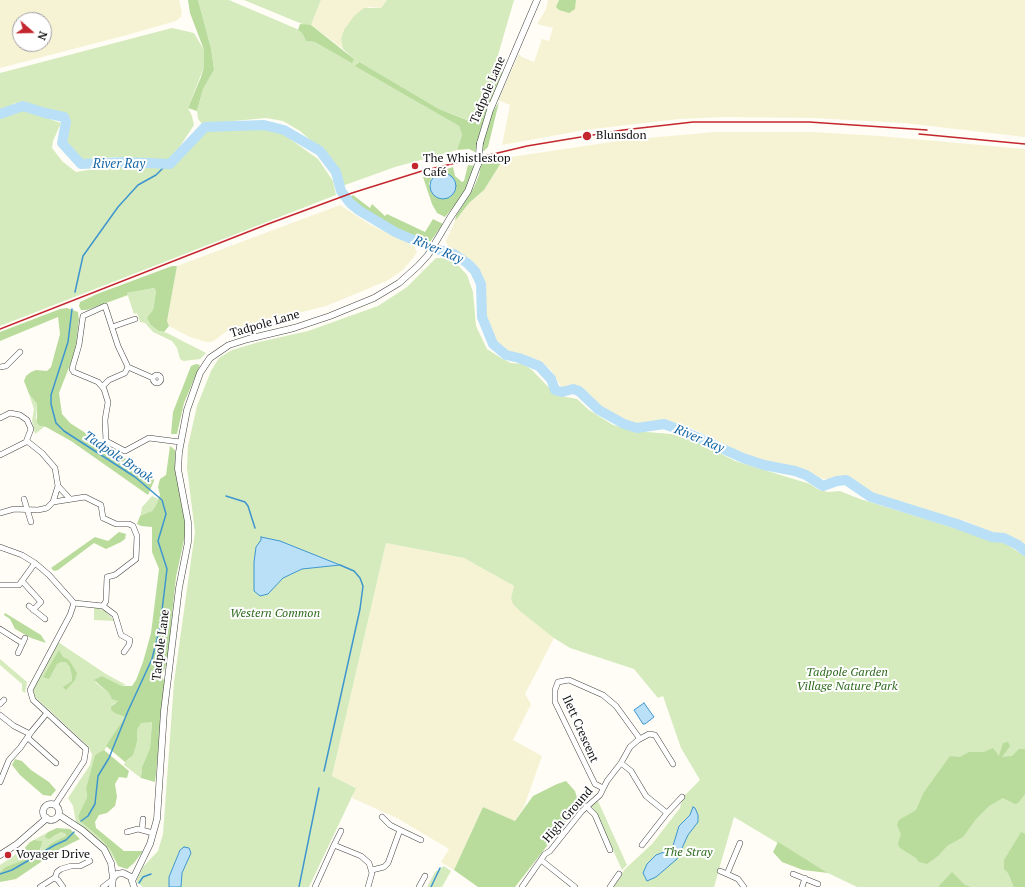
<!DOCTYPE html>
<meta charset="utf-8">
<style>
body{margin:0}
#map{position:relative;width:1025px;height:887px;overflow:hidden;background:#fffdf5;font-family:"PT Serif",serif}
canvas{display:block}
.north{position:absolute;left:12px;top:12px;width:40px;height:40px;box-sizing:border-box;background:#fff;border:1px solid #a0a0a0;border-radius:50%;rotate:110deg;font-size:11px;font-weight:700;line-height:16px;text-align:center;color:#111}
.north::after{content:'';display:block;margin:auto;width:14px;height:18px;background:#c4262e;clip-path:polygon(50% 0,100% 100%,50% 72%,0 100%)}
</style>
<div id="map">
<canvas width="1025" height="887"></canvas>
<div class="north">N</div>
</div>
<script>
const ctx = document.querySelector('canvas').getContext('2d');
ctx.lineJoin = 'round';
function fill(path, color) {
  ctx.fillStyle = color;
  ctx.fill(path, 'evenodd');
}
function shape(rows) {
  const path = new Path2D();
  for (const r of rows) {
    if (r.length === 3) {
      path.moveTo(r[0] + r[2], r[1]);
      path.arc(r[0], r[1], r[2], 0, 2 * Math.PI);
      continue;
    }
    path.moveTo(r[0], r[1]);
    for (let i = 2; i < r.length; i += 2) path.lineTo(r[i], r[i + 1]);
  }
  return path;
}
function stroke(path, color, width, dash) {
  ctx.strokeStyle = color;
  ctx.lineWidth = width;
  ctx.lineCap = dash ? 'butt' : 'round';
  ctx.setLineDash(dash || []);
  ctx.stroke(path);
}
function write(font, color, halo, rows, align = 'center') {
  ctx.font = font + ' "PT Serif",serif';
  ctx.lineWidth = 4;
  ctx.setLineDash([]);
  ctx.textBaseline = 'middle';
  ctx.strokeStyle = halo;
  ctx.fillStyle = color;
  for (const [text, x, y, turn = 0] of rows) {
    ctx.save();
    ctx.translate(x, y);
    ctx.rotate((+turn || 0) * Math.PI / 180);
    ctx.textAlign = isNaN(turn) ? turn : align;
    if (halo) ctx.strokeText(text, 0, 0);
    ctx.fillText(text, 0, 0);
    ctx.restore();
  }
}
fill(shape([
 [0,0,179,0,182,13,181,17,176,21,127,35,0,68],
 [20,20,44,20,44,44,20,44],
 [321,0,387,0,381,8,368,7,341,39,343,49,311,25],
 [548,0,559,0,557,2,576,5,576,0,1025,0,1025,137,904,123,813,118,724,117,679,119,585,130,502,145,510,105,498,100,519,54,522,57,534,62,542,39,549,41,553,28,537,24,546,9],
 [715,132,811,132,880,136,1025,149,1025,545,1012,538,993,534,966,521,936,515,906,503,872,494,859,483,849,479,837,478,830,480,820,478,803,469,773,464,744,454,691,428,671,422,634,423,623,421,602,409,582,389,573,386,562,388,551,370,542,363,533,359,509,354,494,343,483,316,483,289,481,280,471,264,449,249,446,241,455,221,469,203,484,190,504,158,625,140],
 [340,205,371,225,414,246,417,252,413,258,403,270,388,280,365,290,326,306,227,331,212,342,206,342,190,337,169,326,167,321,177,266],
 [386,543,464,558,514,586,511,598,554,638,525,694,531,704,513,740,542,756,524,807,515,821,483,807,454,870,441,862,449,849,397,818,352,798,355,787,332,776]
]), '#f6f3d4');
fill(shape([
 [198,0,229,0,297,29,302,33,306,41,315,42,354,59,343,49,341,39,344,30,354,16,364,8,381,8,387,0,514,0,487,93,474,117,468,120,439,109,358,62,356,66,459,126,462,135,457,150,395,167,345,185,341,184,337,166,330,157,300,131,283,121,266,118,202,124,198,119,197,111,203,89,214,70,211,48],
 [244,0,321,0,311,25,307,26],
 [172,28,194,33,204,50,204,67,188,108,192,116,194,125,173,157,166,161,131,160,124,157,101,158,98,161,81,162,64,143,69,124,69,118,65,115,21,103,15,103,0,111,0,73],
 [22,110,61,123,53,141,52,148,62,161,76,172,112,166,169,166,206,130,263,128,283,134,318,159,333,181,336,195,0,326,0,119],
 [436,258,444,258,458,265,467,275,473,292,476,326,487,349,501,358,511,363,523,364,532,370,556,395,577,399,589,410,613,425,635,431,671,434,694,440,735,461,810,484,819,490,828,492,840,491,860,499,1006,544,1025,556,1025,887,857,887,828,873,734,817,714,887,613,887,625,869,652,844,680,808,683,797,700,780,681,748,663,696,658,698,634,669,570,648,554,638,520,611,513,604,511,598,514,586,464,558,386,543,332,776,356,788,309,887,181,887,182,873,190,855,180,850,169,877,169,887,143,887,137,882,137,879,143,867,158,851,163,834,174,682,195,532,187,468,188,446,197,406,211,371,219,358,232,350,259,342,308,331,378,306,407,287],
 [154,288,156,291,153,310,159,331,167,333,206,353,200,359,183,361,180,359,177,348,172,341,153,332,145,323,140,322,137,313,134,314,127,293],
 [29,394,37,404,36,418,40,426,44,427,35,434,32,421,34,409],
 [152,496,158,499,155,507,152,511,140,518,142,507],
 [94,606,105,611,115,621,94,620],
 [58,642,106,674,126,685,122,686,102,676,95,682,109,693,113,699,117,700,117,702,113,704,118,714,125,717,104,751,95,755,86,788,87,797,78,816,79,820,103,841,111,851,115,861,105,846,76,822,73,806,68,798,90,765,92,755,89,747,34,696,33,688],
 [0,659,27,682,25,693,22,691,22,684,0,665],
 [152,721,150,748,142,767,141,778,124,765,125,762,130,758,137,742,137,730,141,723],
 [598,801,627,865,622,870,596,812,591,806],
 [48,832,45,836,53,837,61,832,66,834,66,836,41,852,41,841,34,840],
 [25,848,21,853,25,857,23,861,5,867,0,872,0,865],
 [444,866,451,871,442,887,427,887,435,872]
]), '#d5ebbd');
fill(shape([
 [188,0,198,0,211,48,214,70,203,89,197,111,188,108,201,77,204,67,204,50,190,13],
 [559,0,576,0,575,9,569,13,559,10,556,7],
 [300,24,311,25,354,59,352,63,315,42,306,41,302,33,298,30],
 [359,62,439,109,467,120,474,117,487,93,494,69,503,73,486,112,475,152,469,149,457,150,462,135,459,126,355,66],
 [499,102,488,147,484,151,482,150,483,140,489,118],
 [497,157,504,158,484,190,469,203,455,221,456,216,474,187,479,175,482,160],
 [468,165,474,166,464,194,445,217,437,213,432,204,423,177,453,167,455,176,462,182,464,181],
 [446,173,454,193,449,198,436,196,431,191,429,184,431,179,436,175],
 [353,195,370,208,372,204,385,216,387,214,425,232,433,219,443,224,430,242,425,242,390,226,355,204,349,197],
 [172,266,177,266,167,321,169,326,164,332,159,331,151,325,147,318,153,310,156,291,154,288,127,293,128,295,87,310,81,310,79,306,80,302,97,294],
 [67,308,78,312,79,320,75,352,59,393,62,414,70,423,153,476,154,481,148,495,71,441,46,427,40,426,37,423,37,404,29,394,24,381,26,376,31,372,36,370,47,371,51,367,60,334,58,317,0,341,0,332,60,309],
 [196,364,200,365,184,403,177,434,171,434,173,412,191,366],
 [170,446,175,450,176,476,184,512,186,531,176,577,171,624,170,653,164,671,161,675,166,684,155,782,141,778,142,767,150,748,152,722,141,723,137,730,137,742,133,755,125,762,106,746,125,717,115,713,111,710,111,707,118,701,112,699,109,693,94,680,102,676,122,686,132,686,136,680,143,662,151,633,159,569,152,552,152,527,141,526,137,524,140,516,152,511,155,507,160,495,158,487,160,479,166,475],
 [119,532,126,534,125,539,121,542,106,549,94,543,58,570,54,571,51,568,92,539,95,537,108,541],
 [5,613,41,635,46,643,31,638,15,629,10,619,4,615],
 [59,650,63,657,69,660,77,673,75,680,66,690,63,687,72,681,72,676,70,667,66,662,61,662,57,664,49,679,43,677],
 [1008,742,1010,746,1002,757,1012,756,1019,749,1025,749,1025,794,1018,803,1015,804,1003,798,989,806,976,819,963,837,947,846,938,856,927,864,919,862,916,858,900,848,898,844,901,834,897,825,899,820,916,810,924,792,950,756,960,757,969,752,984,752,993,748,999,756,1003,743],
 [104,750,129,771,127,778,119,777,115,784,117,797,115,806,107,813,99,815,95,822,96,828,124,851,143,851,134,863,127,869,118,866,111,851,103,841,79,820,78,816,87,797,86,788,95,755],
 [15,759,22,761,31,770,49,782,56,790,51,796,43,795,20,775,12,765],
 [566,781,575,791,579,805,515,887,478,887,454,870,483,807,515,821,533,796,557,784],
 [57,828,70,829,80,839,60,849,16,879,0,882,0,872,5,867,24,860,25,857,21,852,30,842,34,840,42,841,40,851,42,852,52,843,66,836,66,834,61,832,49,839,46,838,45,836,48,832],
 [1021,832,1025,834,1025,887,1014,887,1008,873,1004,869,1004,860],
 [778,842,823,870,828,873,803,870,782,862,773,852],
 [952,872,965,885,971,887,938,887]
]), '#b9dc9c');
const water = shape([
 [443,186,13],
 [261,537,280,541,340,565,302,569,283,578,268,594,260,596,254,591,254,562,256,547,261,540,261,537],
 [644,703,654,717,645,724,643,724,634,710,644,703],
 [693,807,695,808,698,815,698,822,688,835,677,859,656,877,647,881,643,873,647,864,656,855,672,849,679,826,690,815,693,807],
 [184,847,189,848,191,853,182,873,181,887,169,887,169,877,180,850,184,847]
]);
fill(water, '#b9e0f7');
stroke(water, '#3f96cf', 1);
stroke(shape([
 [75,292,83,256,118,207,138,185,156,175,166,165],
 [72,309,68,342,51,395,51,404,56,423,64,431,135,477,162,500,166,514,158,541,167,569,160,627,152,659,128,711,109,758,98,776,95,804,88,816,81,821],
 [226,496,245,502,248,506,255,528],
 [324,771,360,609,363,586,360,578,354,571,340,565],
 [0,874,12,870,55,845,66,840,74,832],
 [139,883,143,877,151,874],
 [299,887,319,788],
 [431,887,440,868]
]), '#3f96cf', 1.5);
stroke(shape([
 [0,114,23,106,45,113,64,117,66,122,62,143,81,164,125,162,170,164,205,127,264,125,284,130,320,151,336,172,341,191,350,203,360,211,395,232,432,248,454,254,467,263,475,271,481,284,482,317,493,344,506,355,519,358,539,366,551,379,555,390,562,392,573,389,579,391,599,410,624,424,637,428,664,424,683,431,743,458,764,465,795,471,806,475,823,486,837,481,846,480,871,497,957,524,992,537,1004,538,1018,545,1025,551]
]), '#b9e0f7', 10);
const minor = shape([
 [112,327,135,319],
 [0,367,6,366,20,352],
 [128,367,153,378],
 [157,379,4],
 [103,386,109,380,125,373,128,367,118,346,105,306,83,316,79,345,72,369,74,372,98,382,104,389,108,402,105,420,106,441,125,451,149,438,180,442],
 [0,418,10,413,20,415,27,420,31,429,26,442,0,455],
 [27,441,42,453,55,468,58,486,53,502],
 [58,486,70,499],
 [24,499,31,522],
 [0,513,14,509,38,510,47,508,53,502,85,497,101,505,103,518,116,524,129,524,133,526,137,536,136,559,115,575,107,577,106,601,103,606,74,603],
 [0,547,22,555,35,563,49,575,74,603,70,615,30,690,33,700,86,749,84,761,55,805],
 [22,581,41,602,33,610],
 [0,585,19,585,35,563],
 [29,606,45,619],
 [103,606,115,615,121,635,130,640,129,645,124,652],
 [0,629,22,643],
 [18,653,25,638],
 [0,704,4,700],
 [0,715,14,726,30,734],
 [28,738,56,763],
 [621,763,631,771,646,796,667,813,642,845],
 [0,782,9,760,20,748,32,731,47,713],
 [603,788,595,784,592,778,555,702,555,690,558,682,569,680,603,695,616,706,640,739],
 [586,806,595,815,610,850],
 [667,813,682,797],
 [382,817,390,825,400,830],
 [142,830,143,819],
 [127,832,138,829,153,833],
 [740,843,727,874,738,879,744,887],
 [334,845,341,831],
 [541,860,575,887],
 [372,870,384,867,388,863,400,830,421,840],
 [720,871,727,874],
 [793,874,818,884],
 [55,878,57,872,61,869,71,866,80,866,90,861],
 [40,887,54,878,58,880,63,887],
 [103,887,112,880],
 [315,887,334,845,361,856,369,863,372,873,368,887],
 [419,887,425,876],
 [522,887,545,854,550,851,582,811,600,795,607,781,621,763,630,747,638,740,649,734,655,735,673,764],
 [610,887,619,874],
 [802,887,805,878]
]);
const tertiary = shape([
 [480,143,490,110,537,0],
 [51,812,8],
 [59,815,82,830,104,849,111,863,113,878],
 [0,855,17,844,47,818],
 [132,881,150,844,157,819,164,711,179,588,188,542,188,522,178,469,179,452,187,410,200,373,210,358,229,345,248,339,294,328,330,316,374,298,399,283,418,266,428,255,450,218,468,191,478,164],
 [112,887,113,878,117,874,123,873,131,877,134,887]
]);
stroke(minor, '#444', 6);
stroke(tertiary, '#444', 7);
stroke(minor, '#fff', 5);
stroke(tertiary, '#fff', 6);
stroke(shape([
 [919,134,1025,144],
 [0,329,268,224,352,193,422,171,527,146,623,130,693,122,809,122,927,130]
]), '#c4262e', 1.5);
const tertiaryBridge = shape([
 [478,164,480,143]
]);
stroke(tertiaryBridge, '#444', 7, []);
stroke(tertiaryBridge, '#fff', 6);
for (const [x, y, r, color] of [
 [587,136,5,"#c4262e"],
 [415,166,4,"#c4262e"],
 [8,855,4,"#c4262e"]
]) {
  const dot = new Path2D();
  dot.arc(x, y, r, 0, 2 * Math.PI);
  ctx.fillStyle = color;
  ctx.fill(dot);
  stroke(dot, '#fff', 1.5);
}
write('12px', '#111', '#fff', [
 ["Tadpole Lane",488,90,-67],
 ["Tadpole Lane",265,324,-16],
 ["Tadpole Lane",161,645,-83],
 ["Ilett Crescent",580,729,66],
 ["High Ground",568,815,-49]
]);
write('12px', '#111', '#fff', [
 ["Blunsdon",596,136],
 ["The Whistlestop",423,159],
 ["Café",423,173],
 ["Voyager Drive",16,855]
], 'left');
write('italic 12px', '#2f6b1f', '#fff', [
 ["Western Common",275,614],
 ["Tadpole Garden",847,673],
 ["Village Nature Park",847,687],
 ["The Stray",688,853]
]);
write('italic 13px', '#1768a6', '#fff', [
 ["River Ray",119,164],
 ["River Ray",438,250,23],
 ["River Ray",699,439,23],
 ["Tadpole Brook",118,457,34]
]);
</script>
